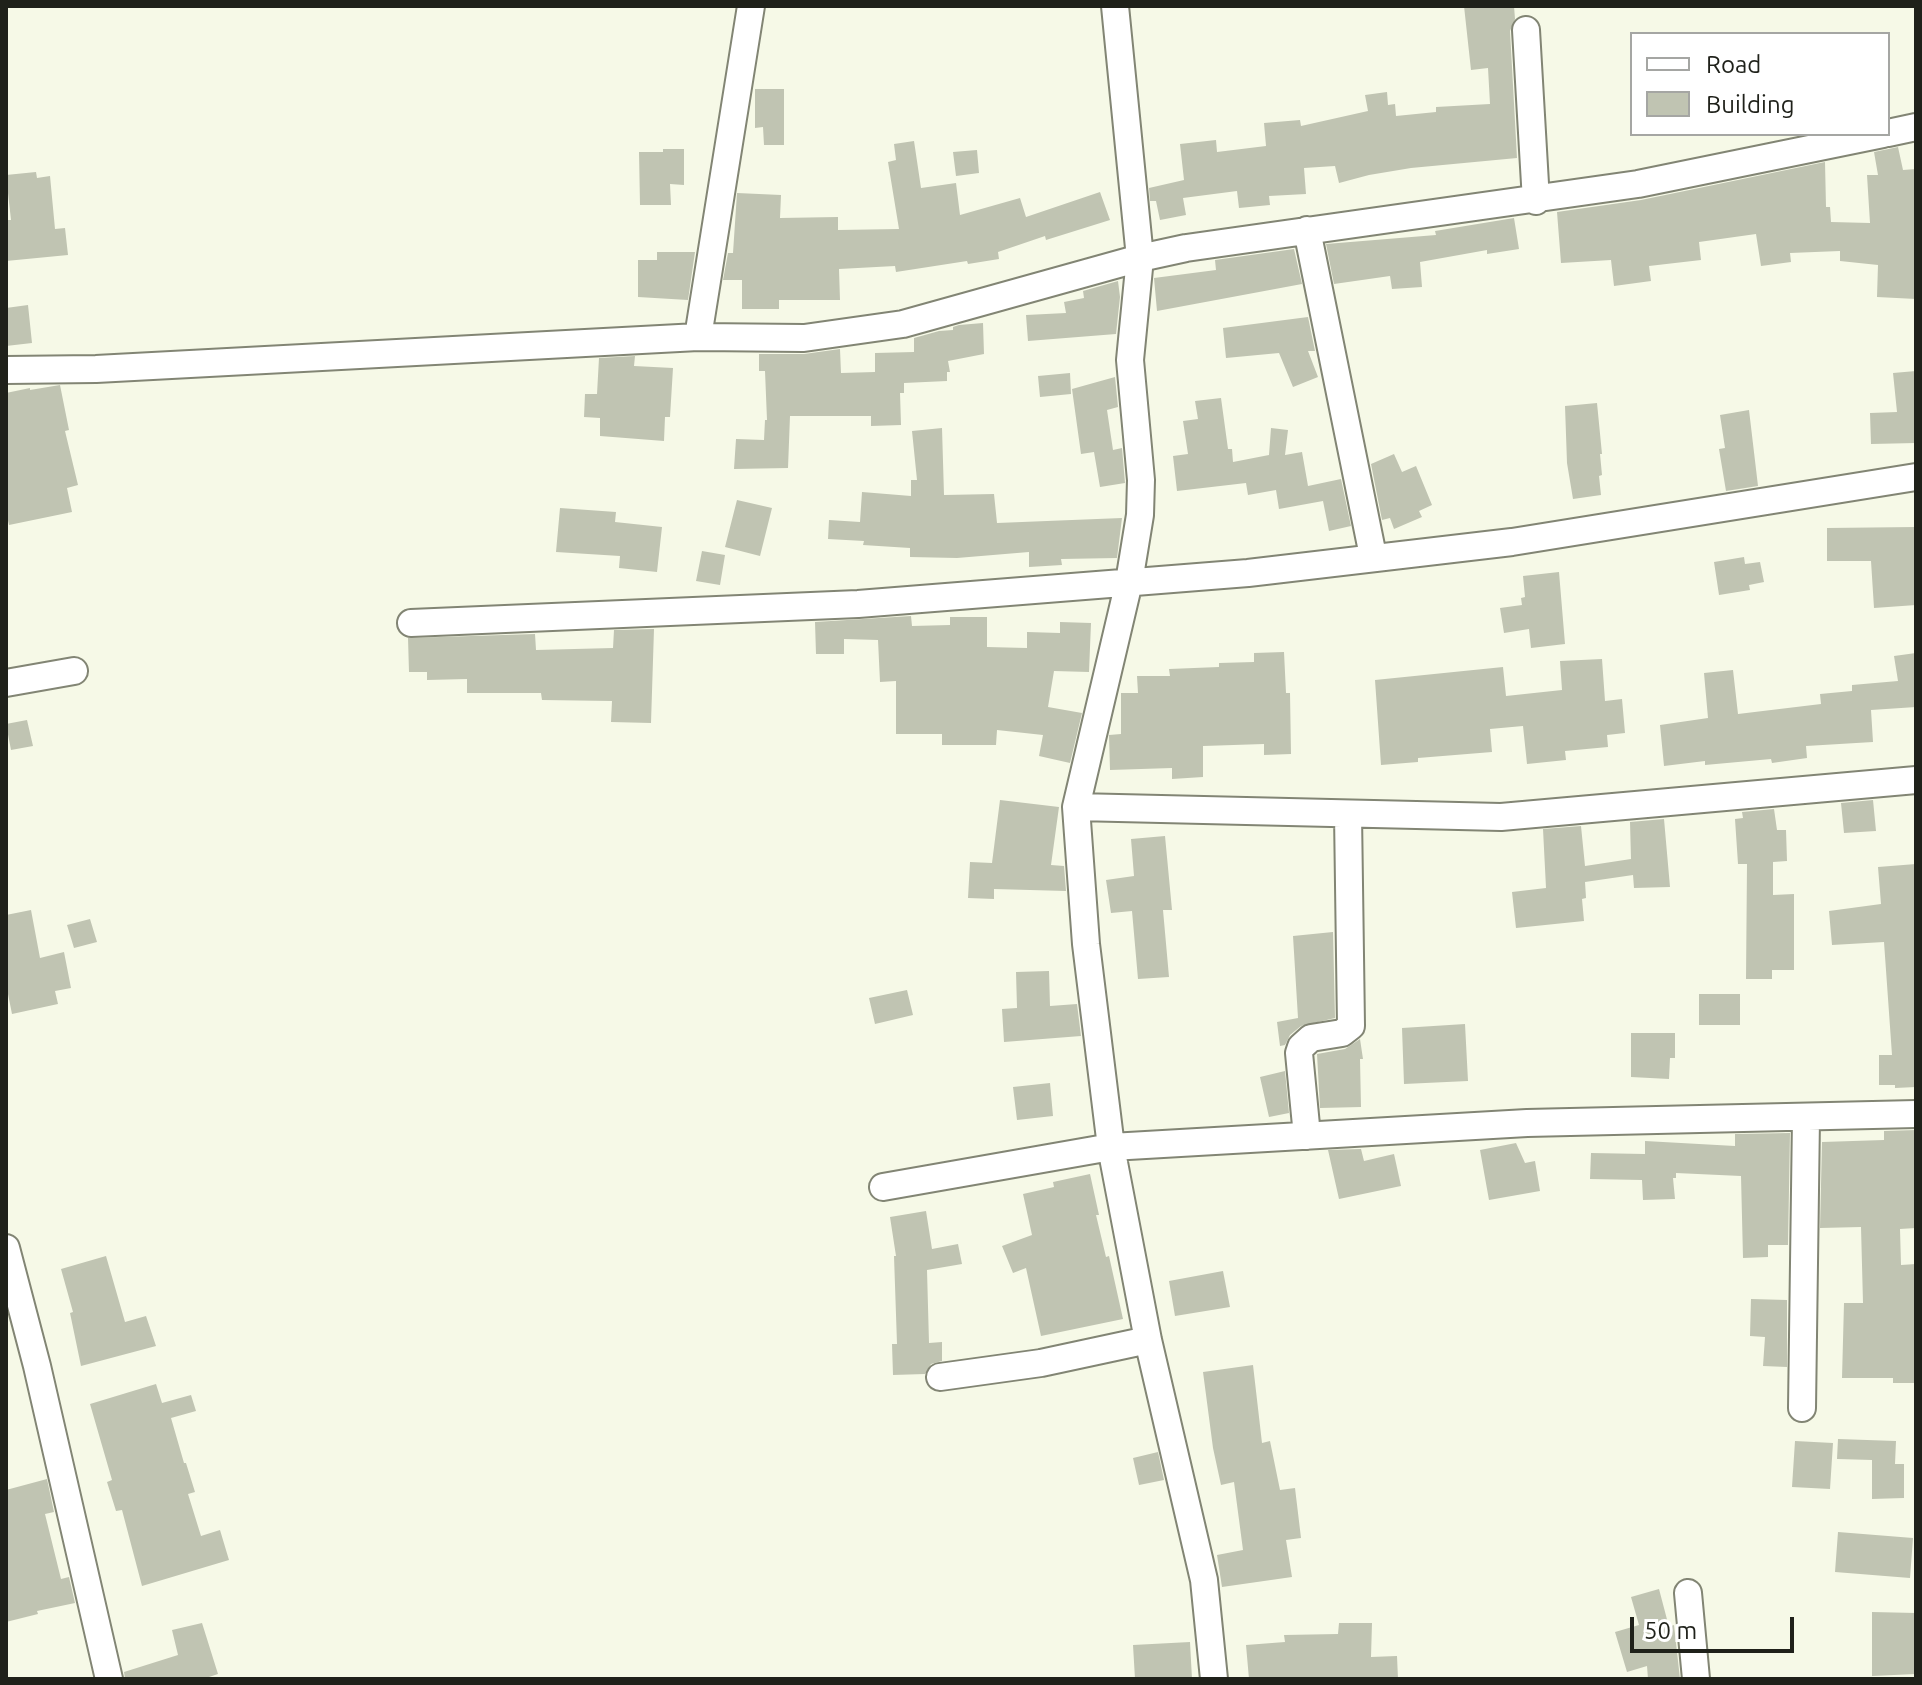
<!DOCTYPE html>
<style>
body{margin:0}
#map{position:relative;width:1922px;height:1685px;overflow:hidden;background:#f6f9e7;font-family:Ubuntu,sans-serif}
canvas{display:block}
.frame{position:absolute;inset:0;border:8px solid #1f211a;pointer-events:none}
.legend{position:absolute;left:1630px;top:32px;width:260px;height:104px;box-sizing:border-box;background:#fff;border:2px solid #a5a6a3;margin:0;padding:10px 14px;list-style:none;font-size:24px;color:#1f211a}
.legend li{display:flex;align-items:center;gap:16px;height:40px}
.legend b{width:40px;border:2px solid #a5a6a3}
.scale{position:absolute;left:1630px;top:1617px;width:164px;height:36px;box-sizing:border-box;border:4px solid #1f211a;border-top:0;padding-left:10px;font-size:24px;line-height:28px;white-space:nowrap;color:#1f211a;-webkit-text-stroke:6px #fff;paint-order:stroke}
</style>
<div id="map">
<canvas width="1922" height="1685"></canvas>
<div class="frame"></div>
<ul class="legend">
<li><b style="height:10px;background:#fff"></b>Road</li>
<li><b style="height:22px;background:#c0c4b2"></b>Building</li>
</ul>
<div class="scale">50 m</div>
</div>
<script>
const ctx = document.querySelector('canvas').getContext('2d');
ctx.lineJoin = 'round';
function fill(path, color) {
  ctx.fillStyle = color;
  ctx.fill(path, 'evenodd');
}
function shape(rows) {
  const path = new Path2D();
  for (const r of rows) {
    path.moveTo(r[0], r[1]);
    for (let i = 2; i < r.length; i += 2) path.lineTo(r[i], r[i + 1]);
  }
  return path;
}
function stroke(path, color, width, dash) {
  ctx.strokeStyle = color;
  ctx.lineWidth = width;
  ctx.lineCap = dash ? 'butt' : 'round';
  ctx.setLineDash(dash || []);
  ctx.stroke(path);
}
fill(shape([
 [1464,6,1514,6,1515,19,1510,31,1517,158,1411,168,1369,175,1339,183,1335,166,1304,168,1306,194,1269,196,1270,205,1239,208,1237,191,1183,198,1186,215,1160,220,1156,201,1150,201,1149,188,1184,180,1180,144,1216,140,1217,152,1266,146,1264,123,1300,120,1301,126,1368,111,1365,95,1387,92,1388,105,1395,104,1396,116,1436,112,1436,107,1490,104,1488,68,1471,70],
 [755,89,784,89,784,145,764,145,763,127,755,128],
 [914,141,921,188,956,183,960,215,1020,198,1026,217,1100,192,1110,220,1046,240,1045,236,998,252,999,259,968,264,967,261,896,272,895,266,839,269,840,300,779,300,779,309,742,309,742,280,723,280,728,253,733,253,737,193,781,195,780,218,838,217,838,230,899,229,888,162,896,160,894,144],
 [1898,147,1903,170,1916,169,1916,299,1877,297,1878,265,1840,261,1840,251,1790,253,1791,262,1761,266,1756,234,1699,242,1701,260,1649,266,1651,281,1614,286,1611,260,1561,263,1557,212,1641,200,1825,162,1826,207,1830,207,1831,222,1870,223,1867,175,1878,175,1874,152],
 [663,149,684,149,684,185,670,184,671,205,640,205,639,152,663,152],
 [977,150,979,173,956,176,953,152],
 [36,172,37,178,50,176,55,229,65,228,68,255,6,261,6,220,11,220,6,175],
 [1514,218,1519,249,1487,254,1487,250,1420,262,1422,287,1392,289,1390,276,1334,284,1326,244,1436,235,1435,231],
 [1294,249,1302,284,1157,311,1154,278,1216,270,1215,260],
 [657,252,695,252,688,300,638,297,638,260,657,260],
 [1118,281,1120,297,1116,334,1028,341,1026,315,1066,313,1064,302,1084,298,1083,291],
 [28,305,32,343,6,346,6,308],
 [1308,317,1315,351,1308,351,1318,377,1293,387,1279,353,1226,358,1223,328],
 [983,323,984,354,948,361,950,372,947,372,947,381,904,383,904,393,900,393,901,425,871,426,871,416,790,416,788,468,734,469,736,439,764,440,765,420,767,420,765,371,759,371,759,354,804,354,840,349,841,373,875,372,875,353,914,352,914,338,939,331,953,330,953,327,959,325],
 [635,356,634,366,673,368,670,417,665,417,664,441,600,436,600,418,584,417,585,394,597,394,599,358],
 [1916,371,1916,443,1871,444,1870,413,1897,412,1893,373],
 [1070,373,1071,394,1040,397,1038,376],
 [1115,377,1118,407,1107,410,1113,450,1122,448,1125,483,1100,487,1094,452,1081,454,1072,389],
 [60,385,69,430,65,431,78,485,67,488,72,512,9,525,6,512,6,393,30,388,30,390],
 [1221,398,1228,449,1232,449,1233,462,1269,455,1271,428,1288,430,1285,455,1302,452,1308,486,1341,479,1351,526,1329,531,1323,501,1279,509,1276,490,1248,495,1246,483,1177,491,1173,456,1188,454,1183,421,1198,419,1195,401],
 [1597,403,1602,454,1600,454,1602,475,1599,476,1601,495,1573,499,1567,463,1565,406],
 [1749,410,1758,486,1726,491,1719,449,1725,448,1720,415],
 [942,428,944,495,994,494,997,523,1122,518,1117,558,1061,559,1062,565,1029,567,1029,552,957,558,910,557,910,548,863,545,864,541,828,539,829,520,860,522,862,492,911,496,911,480,917,480,912,431],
 [1394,454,1402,472,1416,466,1432,505,1419,511,1422,517,1394,529,1390,518,1382,520,1371,464],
 [737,500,772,508,760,556,725,547],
 [560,508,616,512,615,522,662,527,657,572,619,568,620,556,556,552],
 [1916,527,1916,605,1874,608,1871,561,1827,561,1827,528],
 [702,551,725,555,720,585,696,581],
 [1744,557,1745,564,1760,562,1764,582,1749,585,1750,590,1719,595,1714,562],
 [1559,572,1565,644,1531,648,1529,629,1504,633,1500,608,1522,605,1521,598,1525,597,1523,576],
 [911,616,912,626,950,625,950,617,987,617,987,647,1027,648,1027,632,1060,633,1060,622,1091,623,1089,672,1054,671,1048,707,1082,713,1070,763,1039,756,1043,735,997,730,996,745,942,745,942,734,896,734,896,681,880,682,878,640,844,639,844,654,816,654,815,622],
 [654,629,651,723,611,722,612,701,542,700,541,693,467,693,467,679,427,680,427,672,409,672,408,638,535,634,536,650,613,648,614,630],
 [1284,652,1286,693,1290,693,1291,754,1264,755,1264,744,1203,746,1203,777,1172,779,1172,768,1110,770,1109,735,1121,734,1121,693,1138,693,1137,676,1170,676,1169,669,1219,667,1219,663,1254,662,1254,653],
 [1916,653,1916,707,1871,710,1873,742,1806,746,1807,758,1772,763,1771,759,1705,765,1705,761,1664,766,1660,725,1708,718,1704,673,1733,670,1738,714,1821,704,1820,694,1852,691,1852,685,1898,681,1894,656],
 [1602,659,1605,701,1622,699,1625,733,1607,735,1608,747,1565,751,1566,760,1527,764,1523,726,1490,729,1492,752,1418,758,1418,762,1381,765,1375,680,1503,667,1506,696,1562,690,1560,661],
 [27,720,33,746,11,750,6,724],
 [1000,800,1059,807,1051,865,1064,866,1066,891,994,889,994,899,968,898,970,862,992,863],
 [1873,800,1876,831,1844,833,1841,803],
 [1774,809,1777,830,1786,830,1787,861,1773,862,1773,895,1794,894,1794,970,1772,970,1772,979,1746,979,1747,864,1738,864,1735,819,1743,818,1742,812],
 [1664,819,1670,887,1634,888,1633,875,1585,882,1586,898,1582,899,1584,921,1516,928,1512,892,1546,888,1543,829,1581,826,1585,866,1631,859,1630,822],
 [1165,836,1172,910,1163,910,1169,977,1138,979,1132,911,1111,913,1106,880,1134,876,1131,839],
 [1916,864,1916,1087,1895,1088,1895,1085,1879,1085,1879,1055,1892,1055,1884,942,1832,945,1829,911,1881,904,1878,867],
 [31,910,40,958,64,952,71,988,55,991,58,1004,12,1014,6,984,6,915],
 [90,919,97,942,74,948,67,925],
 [1333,932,1335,1018,1301,1026,1290,1035,1285,1045,1280,1046,1277,1022,1298,1018,1293,936],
 [1049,971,1050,1006,1077,1004,1081,1036,1004,1042,1002,1009,1017,1008,1016,972],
 [907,990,913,1015,875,1024,869,998],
 [1699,994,1740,994,1740,1025,1699,1025],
 [1465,1024,1468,1081,1404,1084,1402,1028],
 [1631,1033,1675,1033,1675,1058,1670,1058,1669,1079,1631,1077],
 [1360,1039,1363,1059,1360,1059,1361,1107,1320,1108,1317,1054,1345,1049],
 [1285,1071,1289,1113,1269,1117,1260,1077],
 [1050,1083,1053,1116,1017,1120,1013,1087],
 [1916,1130,1916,1228,1900,1229,1901,1265,1916,1264,1916,1383,1893,1383,1893,1378,1842,1378,1844,1303,1863,1303,1861,1227,1820,1228,1822,1142,1884,1140,1884,1131],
 [1790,1133,1788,1245,1768,1245,1768,1257,1743,1258,1741,1176,1676,1173,1676,1178,1673,1178,1675,1199,1643,1200,1642,1180,1590,1179,1591,1153,1645,1154,1645,1141,1735,1146,1735,1134],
 [1516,1143,1525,1163,1535,1161,1540,1191,1489,1200,1480,1150],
 [1361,1149,1364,1161,1394,1154,1401,1186,1339,1199,1328,1150],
 [1090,1174,1099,1215,1096,1215,1106,1257,1109,1256,1123,1319,1041,1336,1026,1268,1013,1273,1002,1246,1032,1235,1023,1194,1054,1187,1053,1182],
 [926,1211,932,1249,958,1244,962,1264,927,1270,929,1343,942,1342,942,1361,931,1364,925,1374,893,1375,892,1344,897,1344,894,1256,896,1256,890,1217],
 [106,1256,125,1322,146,1316,156,1346,81,1366,70,1313,73,1312,61,1269],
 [1223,1271,1230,1307,1175,1316,1169,1281],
 [1751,1299,1787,1300,1787,1367,1763,1366,1765,1337,1750,1336],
 [1253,1365,1262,1443,1270,1441,1280,1490,1295,1488,1301,1538,1286,1540,1292,1577,1222,1587,1217,1555,1243,1550,1234,1482,1221,1485,1213,1448,1203,1372],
 [156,1384,162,1403,191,1395,196,1411,171,1418,184,1463,186,1463,195,1492,188,1494,201,1536,220,1530,229,1560,142,1586,122,1510,116,1511,107,1482,112,1480,90,1404],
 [1838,1439,1896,1441,1895,1464,1904,1464,1904,1498,1872,1499,1872,1460,1837,1459],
 [1795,1441,1833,1443,1830,1489,1792,1487],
 [1158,1452,1164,1480,1139,1485,1133,1458],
 [47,1479,54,1512,45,1514,61,1579,69,1577,75,1603,37,1611,38,1614,6,1622,6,1490],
 [1838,1532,1913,1538,1910,1578,1835,1572],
 [1659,1589,1669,1627,1674,1625,1680,1679,1648,1679,1647,1666,1627,1672,1615,1632,1639,1625,1631,1597],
 [1872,1612,1916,1613,1916,1674,1872,1676],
 [202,1623,218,1674,203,1679,125,1679,124,1672,178,1655,172,1630],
 [1339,1623,1372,1623,1371,1657,1397,1656,1398,1679,1249,1679,1246,1645,1285,1642,1284,1635,1338,1634],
 [1190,1642,1192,1679,1135,1679,1133,1645]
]), '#c0c4b2');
const minor = shape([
 [1115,6,1140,258,1130,360,1141,480,1140,515,1129,582,1076,807,1086,944,1111,1147,1148,1340,1204,1580,1214,1679],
 [1526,30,1536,201],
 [1888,133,1916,127],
 [1307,230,1373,556],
 [698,337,751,6],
 [6,370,96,369,698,337,804,338,903,324,1140,258,1186,248,1638,184,1883,134],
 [411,623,858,604,1248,573,1512,542,1916,477],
 [6,683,74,671],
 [1076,807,1501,817,1916,780],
 [1307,1136,1299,1053,1301,1047,1311,1038,1342,1033,1351,1026,1348,814],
 [883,1187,1111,1147,1527,1123,1916,1114],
 [6,1248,37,1366,109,1679],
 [940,1377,1041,1363,1148,1340],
 [1802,1408,1806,1118],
 [1688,1593,1696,1679]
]);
stroke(minor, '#828574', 30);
stroke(minor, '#fff', 26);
</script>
